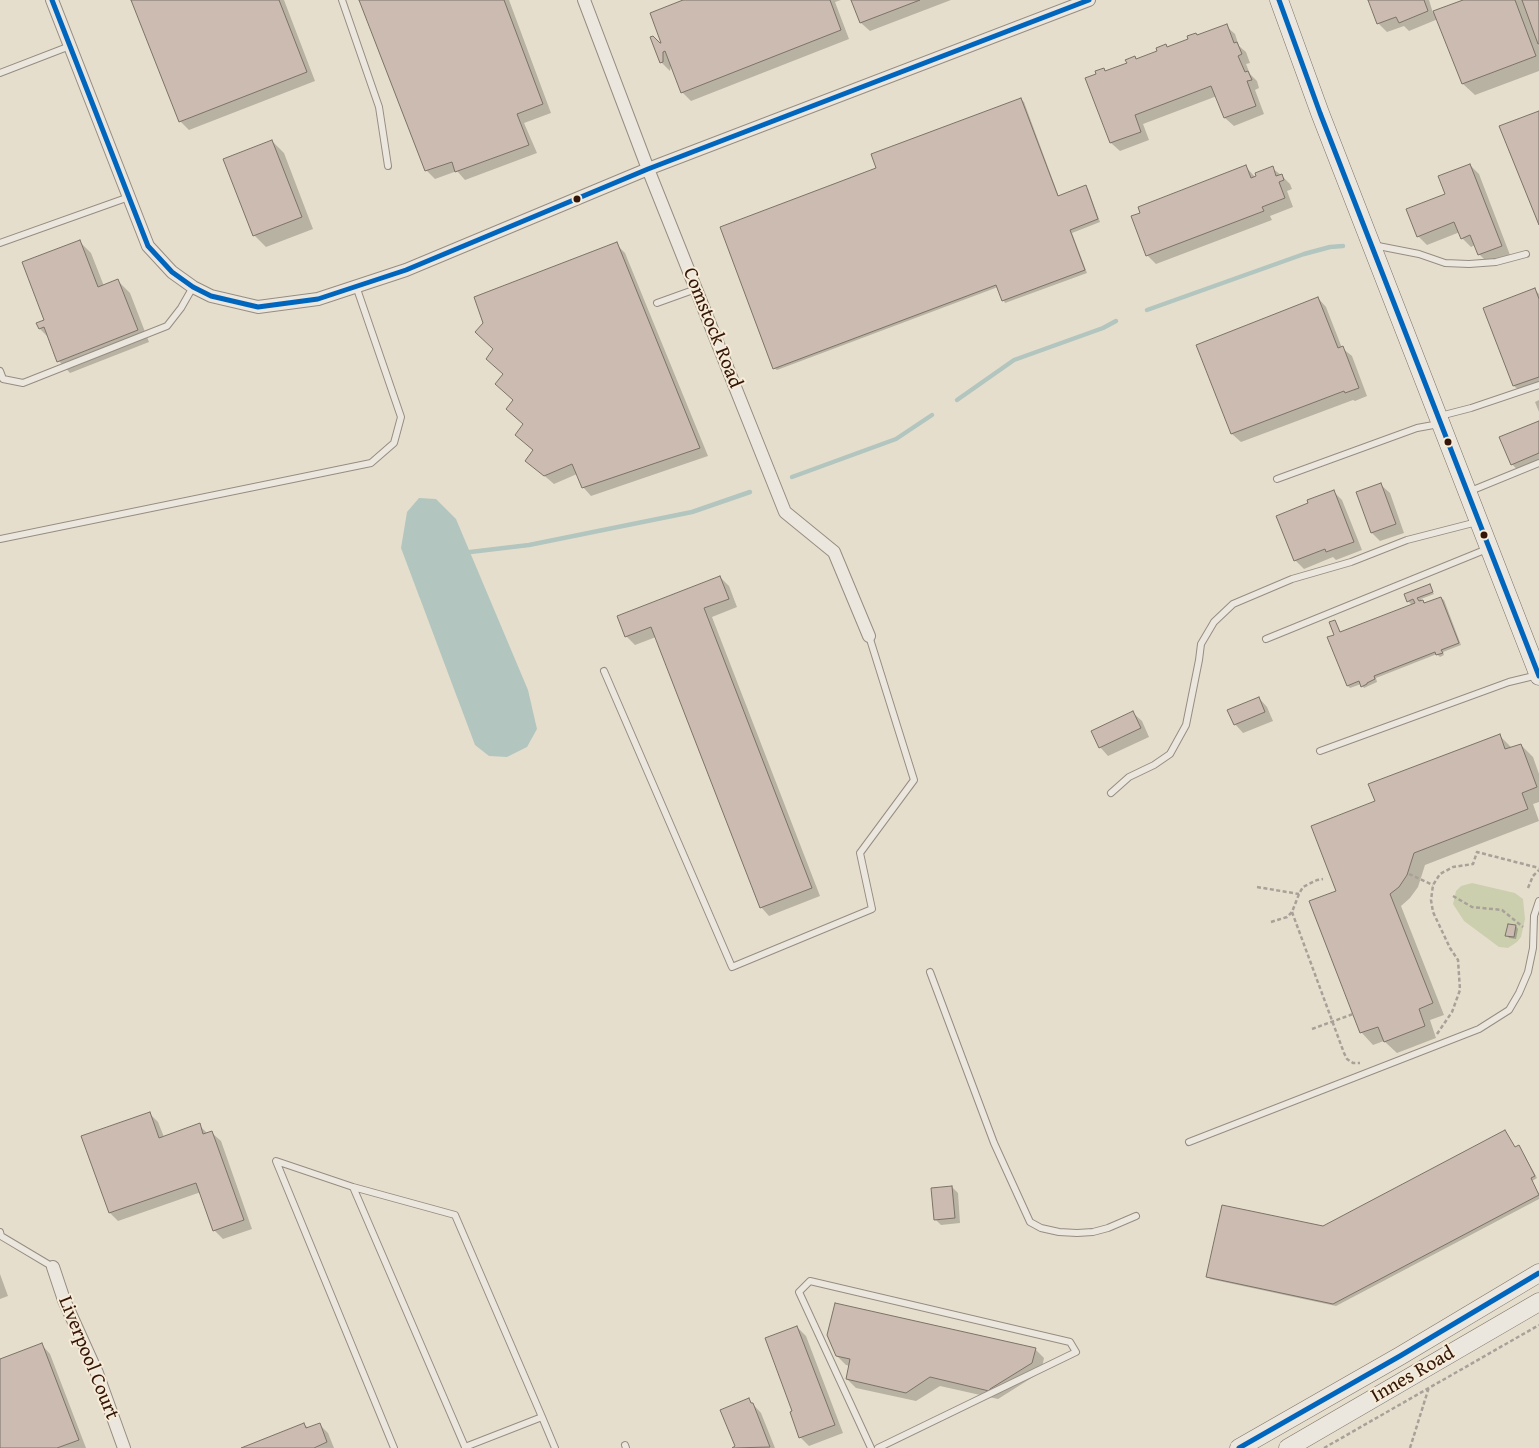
<!DOCTYPE html>
<style>
body{margin:0}
canvas{display:block;background:#e6decc}
</style>
<canvas width="1539" height="1448"></canvas>
<script>
const ctx = document.querySelector('canvas').getContext('2d');
ctx.lineJoin = 'round';
function fill(path, color) {
  ctx.fillStyle = color;
  ctx.fill(path, 'evenodd');
}
function shape(rows) {
  const path = new Path2D();
  for (const r of rows) {
    path.moveTo(r[0], r[1]);
    for (let i = 2; i < r.length; i += 2) path.lineTo(r[i], r[i + 1]);
  }
  return path;
}
function stroke(path, color, width, dash) {
  ctx.strokeStyle = color;
  ctx.lineWidth = width;
  ctx.lineCap = dash ? 'butt' : 'round';
  ctx.setLineDash(dash || []);
  ctx.stroke(path);
}
function write(font, color, halo, rows, align = 'center') {
  ctx.font = font + ' "Gentium Book Plus",serif';
  ctx.lineWidth = 4;
  ctx.setLineDash([]);
  ctx.textBaseline = 'middle';
  ctx.strokeStyle = halo;
  ctx.fillStyle = color;
  for (const [text, x, y, turn = 0] of rows) {
    ctx.save();
    ctx.translate(x, y);
    ctx.rotate((+turn || 0) * Math.PI / 180);
    ctx.textAlign = isNaN(turn) ? turn : align;
    if (halo) ctx.strokeText(text, 0, 0);
    ctx.fillText(text, 0, 0);
    ctx.restore();
  }
}
fill(shape([
 [1472,883,1515,893,1523,899,1525,919,1521,937,1517,942,1508,948,1499,947,1464,921,1453,904,1456,891,1461,886]
]), '#cccfae');
fill(shape([
 [419,498,436,499,456,519,528,690,537,729,527,747,507,757,489,756,475,745,401,548,407,512]
]), '#b2c6bf');
fill(shape([
 [133,0,284,0,315,81,189,130,180,121],
 [360,0,509,0,551,113,524,123,537,153,465,180,457,171,435,179,427,171],
 [686,0,841,0,835,2,849,39,691,101,682,92,671,65,670,71,661,62,660,44,663,43],
 [852,0,951,0,870,31,861,23],
 [1369,0,1429,0,1433,13,1463,1,1462,0,1539,0,1539,43,1537,41,1539,46,1539,71,1475,95,1463,84,1438,19,1409,31,1404,26,1387,32,1378,23],
 [1226,26,1235,34,1239,46,1246,52,1250,63,1246,64,1250,74,1257,81,1259,88,1255,90,1264,114,1234,126,1225,118,1217,96,1143,124,1149,140,1120,151,1111,143,1087,79,1098,75,1104,69,1106,72,1128,63,1135,58,1137,60],
 [1021,99,1024,102,1059,197,1085,187,1088,189,1100,222,1072,233,1087,273,1005,303,998,287,777,370,774,368,878,169],
 [272,141,284,153,313,229,266,247,254,235],
 [1470,165,1479,174,1510,255,1488,263,1479,254,1475,245,1471,247,1462,238,1460,232,1427,245,1418,236,1446,195],
 [1246,167,1255,177,1272,168,1281,175,1290,184,1292,189,1287,191,1293,207,1270,216,1272,220,1156,264,1147,255],
 [79,241,91,253,104,286,118,281,130,293,149,342,70,373,59,361,50,339,40,329,38,324,46,320],
 [616,244,625,253,708,456,591,496,583,487,577,474,554,484,527,461,534,451,517,435,524,425,507,409],
 [1535,290,1539,294,1539,388,1523,394,1514,386],
 [1318,298,1326,307,1342,348,1352,356,1367,396,1355,401,1353,400,1241,442,1232,434,1197,345],
 [1539,400,1539,412,1535,402],
 [1539,422,1539,465,1520,473,1512,464],
 [1381,485,1390,493,1404,533,1380,541,1372,533],
 [1333,491,1342,500,1362,550,1336,560,1333,557,1304,569,1295,560,1309,504],
 [720,577,729,586,737,607,712,617,820,896,769,916,761,907,656,637,635,645,626,636],
 [1429,585,1434,594,1421,599,1426,604,1441,598,1444,600,1461,645,1443,652,1444,655,1440,657,1437,654,1376,678,1377,682,1364,688,1361,684,1350,688,1348,686,1329,638,1336,635,1335,621,1341,633,1412,605,1408,601],
 [1259,698,1267,707,1273,721,1243,733,1235,724],
 [1133,713,1142,721,1149,737,1108,756,1100,747],
 [1499,735,1512,748,1521,745,1533,757,1539,774,1539,802,1533,804,1539,821,1425,865,1418,887,1410,898,1401,906,1444,1015,1430,1020,1436,1038,1397,1053,1384,1041,1373,1045,1362,1033,1311,901,1338,891,1376,802],
 [1516,926,1518,929,1516,939,1509,938,1507,935],
 [150,1114,158,1122,164,1137,199,1125,208,1134,212,1133,221,1141,252,1229,223,1239,214,1230,201,1192,118,1221,110,1213],
 [1505,1132,1515,1148,1519,1146,1521,1149,1537,1178,1532,1181,1539,1194,1539,1199,1336,1306,1210,1279,1208,1276,1323,1228],
 [952,1187,958,1193,960,1223,941,1225,935,1219],
 [0,1274,8,1296,0,1299],
 [797,1327,806,1336,843,1433,809,1446,800,1437,794,1412],
 [42,1345,50,1354,86,1448,0,1448,0,1361],
 [1035,1349,1044,1358,1041,1372,998,1399,940,1386,916,1401,856,1388,847,1379,850,1366,846,1365,837,1356],
 [749,1400,761,1413,775,1448,734,1448,737,1447],
 [304,1424,308,1428,319,1424,328,1433,334,1448,242,1448]
]), '#0003');
stroke(shape([
 [1147,310,1304,254,1330,247,1343,246],
 [957,400,1014,360,1103,328,1116,321],
 [792,477,896,439,932,415],
 [470,552,529,545,692,512,750,492]
]), '#b2c6bf', 4.5);
const building = shape([
 [131,0,279,0,307,72,179,122,131,0],
 [359,0,504,0,543,104,517,114,529,145,455,172,452,162,425,171,359,0],
 [683,0,830,0,841,30,681,93,665,51,663,52,663,62,660,63,650,37,653,36,660,43,661,43,650,13,683,0],
 [851,0,920,0,860,23,851,0],
 [1368,0,1424,0,1428,11,1399,23,1396,17,1377,24,1368,0],
 [1463,0,1515,0,1536,56,1462,84,1433,11,1463,0],
 [1522,0,1539,0,1539,44,1538,44,1522,0],
 [1227,24,1234,43,1237,42,1242,54,1238,56,1245,72,1248,71,1252,80,1247,81,1256,106,1224,118,1211,86,1135,115,1141,132,1110,143,1085,78,1096,74,1095,71,1104,68,1105,71,1127,63,1125,60,1135,56,1136,59,1157,51,1156,48,1166,44,1167,47,1188,39,1187,36,1196,33,1197,35,1227,24],
 [1021,98,1058,196,1086,185,1098,219,1070,230,1085,270,1002,301,996,285,773,369,720,227,876,168,871,154,1021,98],
 [1539,111,1539,225,1499,126,1539,111],
 [272,140,302,217,253,236,223,159,272,140],
 [1470,164,1502,246,1478,255,1470,235,1461,239,1454,222,1417,237,1406,209,1445,194,1438,176,1470,164],
 [1246,165,1251,178,1256,176,1255,173,1273,166,1276,176,1282,174,1284,180,1279,182,1285,198,1262,207,1264,211,1146,256,1131,216,1140,213,1138,207,1246,165],
 [80,240,98,287,118,279,138,330,57,362,44,327,39,329,36,323,44,320,22,262,80,240],
 [617,242,700,448,582,488,572,464,544,476,525,461,533,450,515,435,523,424,506,409,513,400,495,384,503,374,486,359,493,349,475,332,483,323,474,297,617,242],
 [1535,288,1539,299,1539,377,1513,386,1483,308,1535,288],
 [1318,297,1338,348,1343,346,1359,388,1345,393,1344,391,1231,434,1196,345,1318,297],
 [1539,421,1539,453,1511,465,1499,437,1539,421],
 [1381,483,1396,524,1371,533,1356,492,1381,483],
 [1334,490,1354,542,1326,552,1325,549,1294,561,1276,516,1308,503,1307,500,1334,490],
 [720,576,729,599,704,608,812,888,760,908,651,627,625,637,617,616,720,576],
 [1430,584,1433,592,1417,598,1419,601,1423,600,1424,603,1441,597,1459,643,1441,650,1443,653,1436,655,1435,652,1374,676,1375,679,1367,683,1367,684,1361,687,1359,681,1347,686,1327,637,1334,635,1329,622,1335,620,1340,632,1415,603,1413,599,1407,602,1404,594,1430,584],
 [1259,697,1265,712,1234,725,1227,710,1259,697],
 [1133,711,1141,728,1099,748,1091,731,1133,711],
 [1500,734,1505,749,1521,744,1537,787,1522,793,1528,809,1414,853,1407,875,1399,887,1390,894,1433,1003,1419,1009,1425,1026,1384,1042,1378,1027,1360,1033,1309,901,1336,891,1311,826,1375,801,1368,784,1500,734],
 [1508,924,1516,925,1514,937,1505,936,1508,924],
 [150,1112,159,1138,200,1123,203,1134,212,1131,244,1220,213,1231,196,1183,109,1213,81,1136,150,1112],
 [1505,1130,1515,1147,1519,1145,1535,1176,1531,1178,1539,1195,1333,1304,1206,1277,1222,1205,1323,1226,1505,1130],
 [952,1186,955,1218,934,1220,931,1188,952,1186],
 [835,1303,1036,1348,1032,1363,990,1389,989,1391,930,1377,906,1393,846,1379,850,1359,836,1356,827,1335,835,1303],
 [797,1326,835,1425,799,1438,790,1412,792,1411,765,1338,797,1326],
 [42,1343,79,1440,57,1448,0,1448,0,1359,42,1343],
 [749,1398,751,1403,753,1403,770,1447,732,1448,735,1446,720,1410,749,1398],
 [304,1423,306,1428,320,1423,327,1442,314,1448,241,1448,304,1423]
]);
fill(building, '#cbbbb0');
stroke(building, '#7c7368', 1);
const lane = shape([
 [342,0,379,107,388,166],
 [0,73,70,46],
 [0,243,129,197],
 [1373,245,1419,254,1445,263,1469,264,1496,262,1526,254],
 [657,303,696,289],
 [0,371,3,379,23,383,167,326,181,308,193,287],
 [1440,416,1471,408,1539,385],
 [1277,479,1417,428,1439,424],
 [1468,492,1539,463],
 [0,539,371,463,394,443,401,417,356,286],
 [1266,639,1487,549],
 [604,671,732,967,872,909,860,853,914,780,869,636],
 [1320,751,1509,682,1538,675],
 [1111,793,1129,777,1154,765,1170,754,1186,725,1199,660,1201,644,1214,622,1233,604,1292,579,1351,562,1407,540,1477,522],
 [930,972,994,1143,1030,1222,1041,1228,1059,1232,1077,1233,1093,1232,1108,1228,1136,1216],
 [1189,1142,1479,1029,1509,1010,1519,993,1528,972,1533,948,1534,916,1539,901],
 [353,1187,276,1161,394,1448],
 [0,1232,1,1236,53,1267],
 [542,1417,465,1447,353,1187,455,1215,542,1417,555,1448],
 [625,1445,626,1448],
 [871,1448,799,1292,810,1281,1070,1342,1076,1352,878,1448]
]);
const street = shape([
 [52,0,148,246,172,272,193,287,211,296,258,307,318,299,406,270,648,169,1089,0],
 [584,0,648,169,785,512,834,552,869,636],
 [53,1267,64,1300,97,1373,124,1448]
]);
const secondary = shape([
 [1279,0,1320,113,1539,676],
 [1239,1448,1400,1356,1539,1273],
 [1288,1448,1539,1302]
]);
stroke(lane, '#968d82', 8);
stroke(street, '#968d82', 14);
stroke(secondary, '#7c7368', 19);
stroke(shape([
 [1409,874,1433,885],
 [1257,887,1299,894],
 [1528,888,1533,876,1539,870],
 [1453,896,1472,907,1502,910,1523,927],
 [1292,912,1344,1053,1347,1059,1353,1063,1360,1063],
 [1271,922,1287,917,1292,912,1299,894,1303,887,1317,880,1323,879],
 [1312,1029,1353,1014],
 [1437,1034,1452,1012,1460,990,1458,960,1450,948,1433,912,1431,900,1433,885,1440,874,1453,867,1473,864,1477,852,1539,868],
 [1324,1448,1539,1325],
 [1410,1448,1429,1387]
]), '#a8a199', 2.5, [4, 2.5]);
stroke(lane, '#ebe6de', 6);
stroke(street, '#ebe6de', 12);
stroke(secondary, '#ebe6de', 18);
stroke(shape([
 [52,0,148,246,172,272,193,287,211,296,258,307,318,299,406,270,648,169,1089,0],
 [1279,0,1320,113,1539,676],
 [1239,1448,1400,1356,1539,1273]
]), '#0065bd', 5);
for (const [x, y, r, color] of [
 [577,199,4.5,"#331509"],
 [1448,442,4.5,"#331509"],
 [1484,535,4.5,"#331509"]
]) {
  const dot = new Path2D();
  dot.arc(x, y, r, 0, 2 * Math.PI);
  ctx.fillStyle = color;
  ctx.fill(dot);
  stroke(dot, '#f6ecd7', 2);
}
write('20px', '#331509', '#f6ecd7', [
 ["Comstock Road",712,328,68],
 ["Liverpool Court",88,1358,68],
 ["Innes Road",1413,1375,-30]
]);
</script>
